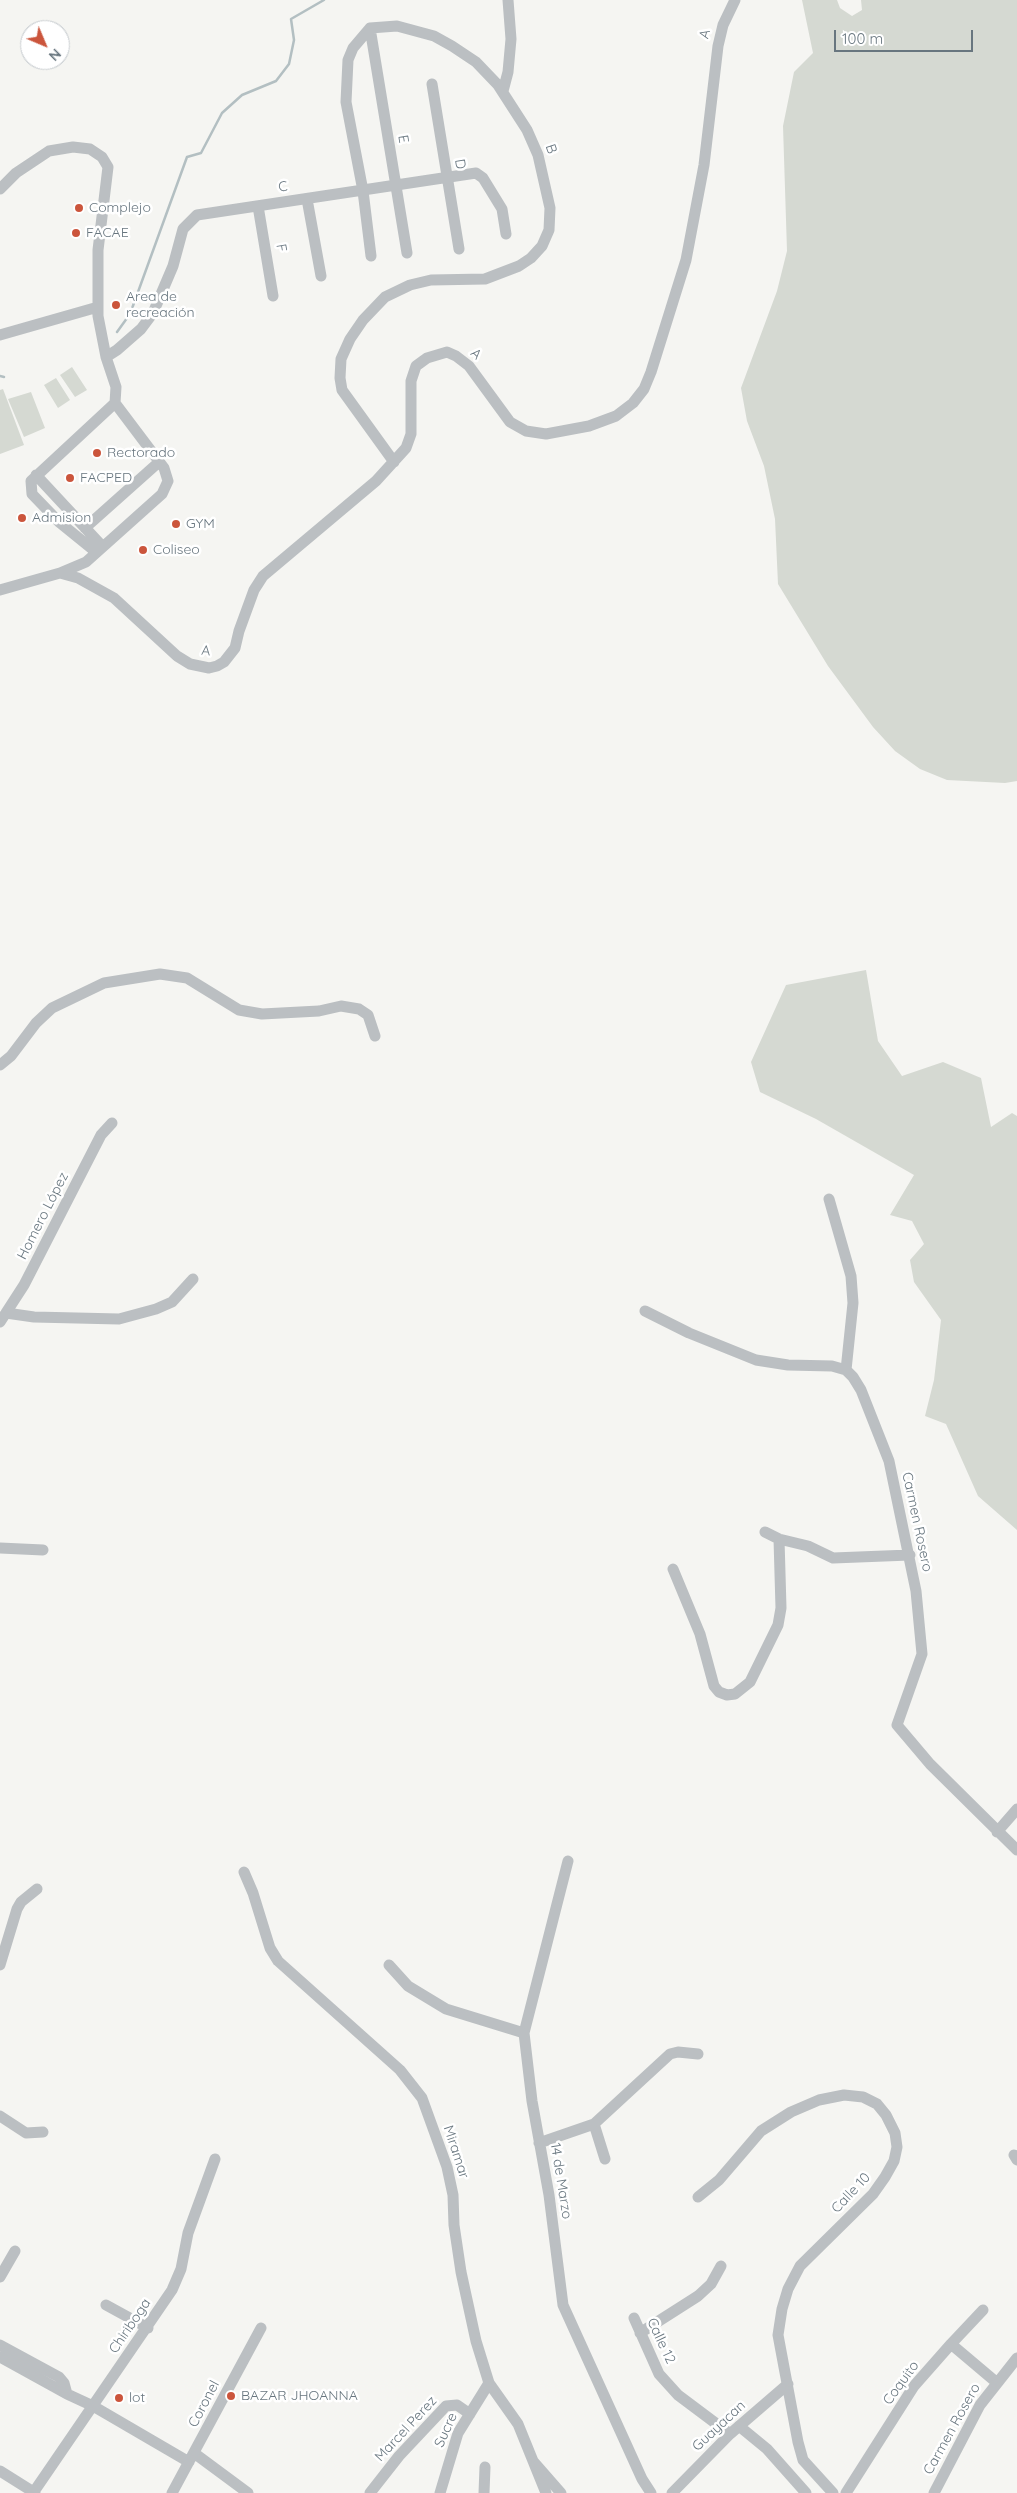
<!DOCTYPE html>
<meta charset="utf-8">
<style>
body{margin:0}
#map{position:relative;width:1017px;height:2493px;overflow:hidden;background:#f5f5f2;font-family:Quicksand,sans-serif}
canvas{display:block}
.north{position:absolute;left:20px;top:20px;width:50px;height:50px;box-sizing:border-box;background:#fff;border:1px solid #c3c8cc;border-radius:50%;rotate:135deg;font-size:14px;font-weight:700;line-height:20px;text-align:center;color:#68767f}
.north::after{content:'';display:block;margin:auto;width:18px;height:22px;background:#cb553c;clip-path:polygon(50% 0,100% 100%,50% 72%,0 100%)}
.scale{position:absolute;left:834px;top:30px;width:139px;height:22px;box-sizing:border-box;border:2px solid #68767f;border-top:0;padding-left:6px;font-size:15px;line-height:18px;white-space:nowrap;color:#68767f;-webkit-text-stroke:4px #fff;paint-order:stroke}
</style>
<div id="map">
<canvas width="1017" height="2493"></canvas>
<div class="north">N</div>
<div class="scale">100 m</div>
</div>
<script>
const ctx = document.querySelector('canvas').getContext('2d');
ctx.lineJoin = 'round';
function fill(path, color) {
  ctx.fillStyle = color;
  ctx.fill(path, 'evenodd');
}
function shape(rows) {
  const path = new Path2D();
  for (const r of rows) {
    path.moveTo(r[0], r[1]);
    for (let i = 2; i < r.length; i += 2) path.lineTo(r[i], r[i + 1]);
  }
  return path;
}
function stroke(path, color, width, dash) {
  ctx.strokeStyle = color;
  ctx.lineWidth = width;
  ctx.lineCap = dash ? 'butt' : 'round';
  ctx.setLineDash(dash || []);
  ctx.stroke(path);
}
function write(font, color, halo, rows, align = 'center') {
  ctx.font = font + ' Quicksand,sans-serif';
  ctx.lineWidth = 5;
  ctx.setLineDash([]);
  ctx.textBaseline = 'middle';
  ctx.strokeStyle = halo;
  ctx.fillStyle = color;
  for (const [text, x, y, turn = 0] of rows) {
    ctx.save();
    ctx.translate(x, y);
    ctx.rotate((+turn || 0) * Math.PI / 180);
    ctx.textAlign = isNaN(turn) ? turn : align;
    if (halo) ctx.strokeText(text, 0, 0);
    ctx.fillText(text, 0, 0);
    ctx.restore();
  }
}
fill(shape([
 [802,0,837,0,840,8,852,16,862,10,861,0,1017,0,1017,781,1005,783,947,780,920,769,895,751,873,727,828,666,778,584,775,519,764,466,747,421,741,388,777,291,787,251,783,126,794,72,813,53],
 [72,367,87,390,75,397,60,375],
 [56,378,70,400,58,408,44,385],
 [3,389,24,445,0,454,0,390],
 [31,392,45,428,24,437,8,399],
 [866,970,878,1041,902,1076,943,1062,981,1078,991,1127,1012,1113,1017,1116,1017,1530,978,1496,946,1424,925,1416,934,1380,941,1320,914,1282,910,1260,924,1244,912,1221,890,1215,914,1175,816,1119,760,1092,751,1062,786,985]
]), '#d5d9d2');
stroke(shape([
 [117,332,130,314,187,157,201,153,222,113,242,95,276,81,289,64,294,40,291,19,324,0],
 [0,376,4,377]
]), '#b3bfc2', 2.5);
stroke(shape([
 [370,28,407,253],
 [432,84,459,249],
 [503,91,508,72,511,39,508,0],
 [0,189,16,173,49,151,73,147,90,149,102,157,108,167,98,250,98,316,106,357,116,387,115,403,164,468,168,481,162,494,86,562,60,573,0,590],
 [307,199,321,276],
 [258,206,273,296],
 [371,256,363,191,346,102,348,60,353,48,370,28,397,26,434,36,452,46,476,62,498,85,527,130,538,155,550,208,549,230,542,246,531,258,519,266,485,279,431,280,410,285,385,297,363,320,350,339,341,359,340,378,342,390,394,462],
 [0,335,98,307],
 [106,357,117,350,141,329,153,313,173,266,183,229,197,215,476,173,483,178,502,209,506,234],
 [36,475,102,546],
 [85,528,159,462],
 [96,552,59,522,32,494,31,481,115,403],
 [60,573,78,578,114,598,177,656,190,664,209,668,217,666,224,662,235,648,239,631,254,590,263,576,376,481,406,448,411,434,411,381,416,366,427,358,447,352,456,356,469,366,510,422,526,431,546,434,589,426,616,416,633,403,644,389,651,372,686,260,704,165,718,46,723,25,735,0],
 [0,1065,11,1056,36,1023,52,1008,104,983,160,974,187,978,239,1010,262,1014,319,1011,341,1006,359,1009,368,1015,375,1036],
 [829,1199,851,1276,853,1303,846,1370],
 [645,1311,689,1333,756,1360,788,1365,832,1366,846,1370,853,1377,861,1390,889,1461,916,1591,922,1654,897,1725,930,1764,1017,1850],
 [6,1313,34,1317,119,1319,156,1309,172,1302,193,1279],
 [0,1322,24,1285,101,1135,112,1123],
 [765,1532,779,1539,808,1546,833,1558,910,1555],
 [0,1548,43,1550],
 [673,1569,700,1634,714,1686,719,1692,727,1695,735,1694,750,1682,778,1625,781,1608,779,1539],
 [997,1832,1017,1809],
 [568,1861,524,2033,532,2101,549,2195,563,2305,642,2479,651,2493],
 [244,1872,253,1893,270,1948,278,1961,400,2070,422,2098,447,2167,453,2195,454,2225,461,2272,476,2341,489,2383,518,2424,546,2493],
 [0,1965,17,1909,21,1902,37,1889],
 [389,1965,408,1986,446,2009,524,2033],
 [0,2116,26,2133,43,2132],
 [594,2124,605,2159],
 [539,2143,594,2124,670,2054,678,2052,698,2054],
 [1014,2155,1017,2160],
 [698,2197,719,2180,761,2131,791,2112,819,2100,844,2095,863,2097,877,2104,886,2115,895,2133,897,2147,894,2161,885,2177,873,2194,800,2266,788,2289,782,2309,778,2335,798,2442,803,2460,833,2493],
 [0,2277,15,2251],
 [106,2305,148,2328],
 [634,2318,659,2374,678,2395,730,2434],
 [640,2333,698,2296,711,2284,721,2266],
 [951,2344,983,2310],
 [0,2345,59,2377,64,2383,67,2394,93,2406,189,2462],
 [0,2357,67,2394],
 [739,2426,767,2449,806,2493],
 [194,2453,248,2493],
 [533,2461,561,2493],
 [0,2471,35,2493],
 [33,2493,172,2290,181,2269,188,2233,215,2159],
 [172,2493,261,2328],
 [370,2493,399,2456,446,2406,457,2405,470,2414],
 [440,2493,458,2433,489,2383],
 [484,2493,485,2467],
 [672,2493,730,2434,788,2384],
 [846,2493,914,2386,951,2344,996,2382],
 [934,2493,980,2405,1017,2358]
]), '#bbbfc2', 11);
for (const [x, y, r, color] of [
 [79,208,5,"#cb553c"],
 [76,233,5,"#cb553c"],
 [116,305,5,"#cb553c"],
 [97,453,5,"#cb553c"],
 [70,478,5,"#cb553c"],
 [22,518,5,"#cb553c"],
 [176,524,5,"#cb553c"],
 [143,550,5,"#cb553c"],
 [231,2396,5,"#cb553c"],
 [119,2398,5,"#cb553c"]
]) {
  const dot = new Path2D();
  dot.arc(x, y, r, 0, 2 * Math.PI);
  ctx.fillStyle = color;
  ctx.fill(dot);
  stroke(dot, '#fff', 2);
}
write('14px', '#68767f', '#fff', [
 ["A",705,34,-76],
 ["E",403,139,81],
 ["B",551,149,71],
 ["D",460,164,81],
 ["C",283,187,-8],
 ["F",281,248,80],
 ["A",476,354,44],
 ["A",206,651,5],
 ["Homero López",43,1216,-63],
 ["Carmen Rosero",917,1522,78],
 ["Miramar",456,2152,72],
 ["14 de Marzo",561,2181,81],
 ["Calle 10",851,2193,-47],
 ["Chiriboga",130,2326,-56],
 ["Calle 12",661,2341,65],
 ["Coquito",901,2383,-54],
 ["Coronel",204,2404,-62],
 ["Guayacan",719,2426,-43],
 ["Marcel Perez",406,2429,-47],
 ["Carmen Rosero",952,2429,-61],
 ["Sucre",446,2430,-66]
]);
write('14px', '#68767f', '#fff', [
 ["Complejo",89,208],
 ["FACAE",86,233],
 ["Area de",126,297],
 ["recreación",126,313],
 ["Rectorado",107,453],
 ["FACPED",80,478],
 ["Admision",32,518],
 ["GYM",186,524],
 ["Coliseo",153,550],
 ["BAZAR JHOANNA",241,2396],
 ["lot",129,2398]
], 'left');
</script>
